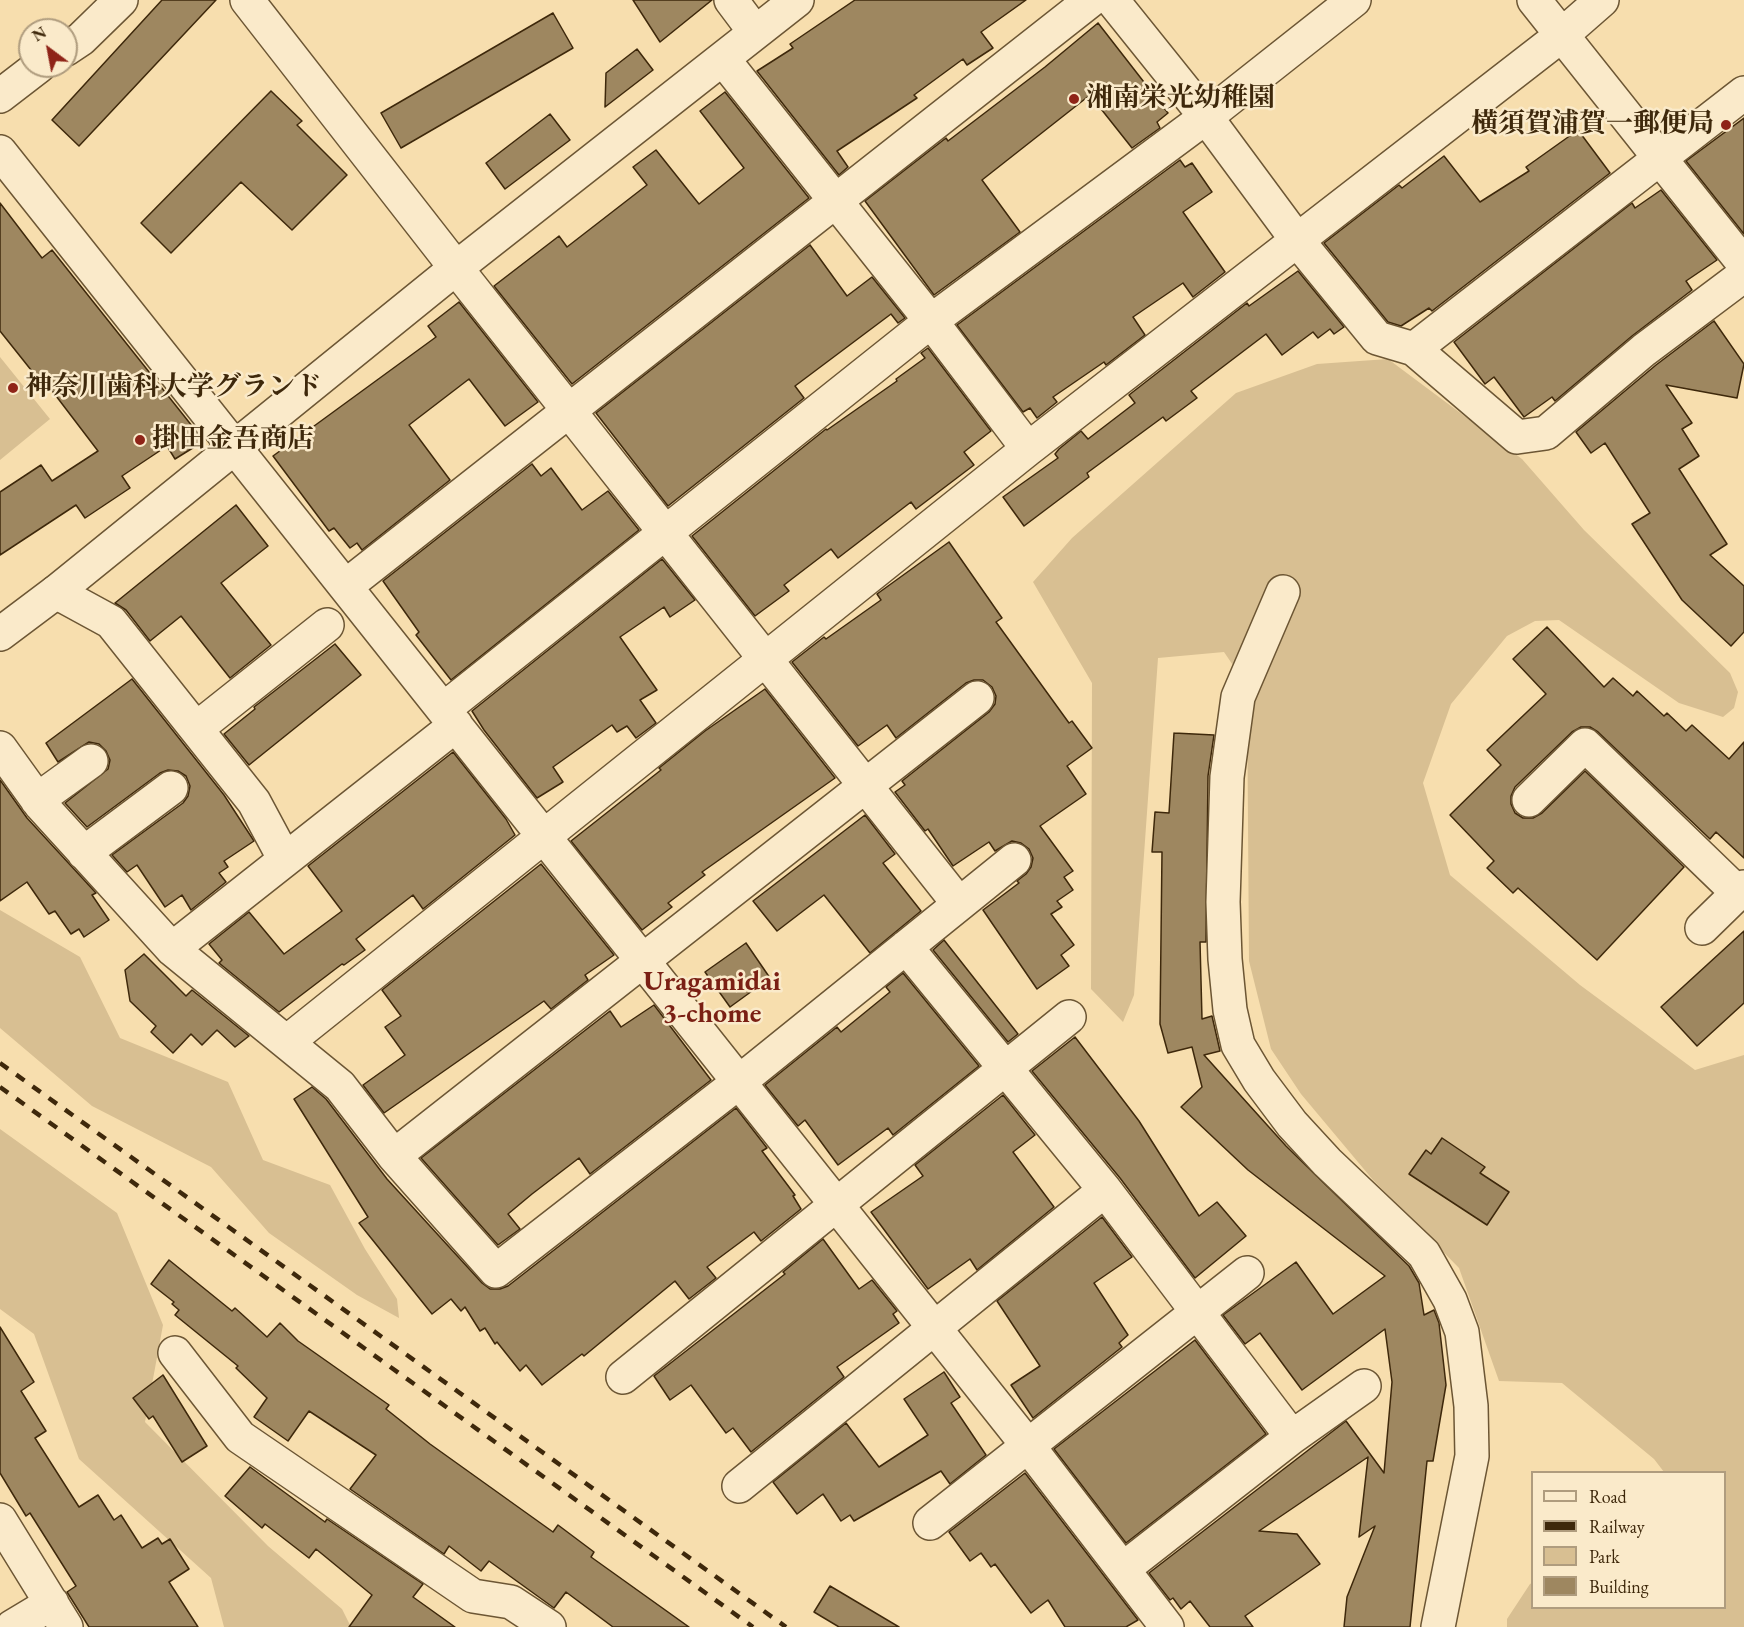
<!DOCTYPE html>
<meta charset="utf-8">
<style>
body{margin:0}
#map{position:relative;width:1744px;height:1627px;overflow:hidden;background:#f7deae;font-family:"EB Garamond",serif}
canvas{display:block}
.legend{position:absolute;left:1531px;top:1471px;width:195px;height:138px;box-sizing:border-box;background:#faeaca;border:2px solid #af9c7e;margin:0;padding:8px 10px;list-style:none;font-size:18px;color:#3e280b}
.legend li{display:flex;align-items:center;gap:12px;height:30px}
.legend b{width:30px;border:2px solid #af9c7e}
.north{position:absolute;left:18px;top:18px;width:60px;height:60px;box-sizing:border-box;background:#faeaca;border:2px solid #af9c7e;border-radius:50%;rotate:328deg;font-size:16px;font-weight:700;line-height:24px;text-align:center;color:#3e280b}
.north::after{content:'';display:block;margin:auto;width:21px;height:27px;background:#8f2418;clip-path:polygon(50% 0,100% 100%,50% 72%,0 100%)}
</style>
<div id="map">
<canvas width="1744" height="1627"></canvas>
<ul class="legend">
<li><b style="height:8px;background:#faeaca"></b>Road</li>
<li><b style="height:8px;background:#3e280b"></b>Railway</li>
<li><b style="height:16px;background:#d8bf92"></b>Park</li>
<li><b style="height:16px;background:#9e8760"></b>Building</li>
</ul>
<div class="north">N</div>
</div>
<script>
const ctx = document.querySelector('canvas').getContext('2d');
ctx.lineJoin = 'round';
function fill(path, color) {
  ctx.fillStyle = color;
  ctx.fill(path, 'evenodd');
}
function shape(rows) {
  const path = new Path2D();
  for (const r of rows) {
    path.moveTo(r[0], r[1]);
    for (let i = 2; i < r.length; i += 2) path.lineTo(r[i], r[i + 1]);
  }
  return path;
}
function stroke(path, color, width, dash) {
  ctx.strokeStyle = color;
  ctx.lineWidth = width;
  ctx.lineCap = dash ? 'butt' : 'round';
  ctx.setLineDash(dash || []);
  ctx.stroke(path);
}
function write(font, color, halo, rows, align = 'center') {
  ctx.font = font + ' "EB Garamond","Noto Serif JP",serif';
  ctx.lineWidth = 5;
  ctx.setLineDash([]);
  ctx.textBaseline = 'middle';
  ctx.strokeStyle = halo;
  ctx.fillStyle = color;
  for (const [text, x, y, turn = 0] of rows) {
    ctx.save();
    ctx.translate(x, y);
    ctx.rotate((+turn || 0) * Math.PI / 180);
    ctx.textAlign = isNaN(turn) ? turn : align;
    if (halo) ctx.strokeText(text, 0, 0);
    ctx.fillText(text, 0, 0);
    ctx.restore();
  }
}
fill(shape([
 [0,357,50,419,0,460],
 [1388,359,1522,459,1584,530,1730,673,1738,692,1734,708,1723,717,1679,703,1559,620,1535,621,1507,636,1451,704,1423,783,1450,875,1580,985,1695,1070,1744,1055,1744,1627,1507,1627,1507,1619,1530,1584,1532,1583,1532,1608,1724,1608,1724,1472,1664,1472,1654,1459,1562,1383,1499,1381,1459,1268,1373,1180,1301,1094,1271,1049,1249,961,1247,686,1224,652,1158,658,1134,995,1123,1022,1091,989,1092,683,1033,582,1072,538,1236,393,1317,364],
 [0,910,80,957,120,1038,228,1082,263,1160,330,1185,365,1249,397,1299,399,1318,357,1295,269,1233,211,1167,92,1106,0,1028],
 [0,1129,117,1213,163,1325,145,1422,268,1546,342,1609,351,1627,224,1627,211,1578,79,1459,34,1334,0,1309]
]), '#d8bf92');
const building = shape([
 [162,0,216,0,79,146,52,120,162,0],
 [633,0,712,0,660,42,633,0],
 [855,0,1026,0,981,32,993,48,967,65,963,59,914,95,917,98,837,151,848,167,839,175,757,71,793,48,790,44,855,0],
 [553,13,573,48,401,148,381,113,553,13],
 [1098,23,1168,113,1157,122,1160,128,1132,148,1090,95,982,180,1020,232,934,295,865,201,946,138,948,141,1045,67,1098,23],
 [637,49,653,70,605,107,606,73,637,49],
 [271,91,302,121,297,125,347,175,292,230,241,182,171,253,141,223,271,91],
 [725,92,809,198,572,384,494,286,559,236,567,247,647,185,633,167,656,150,699,204,744,168,700,111,725,92],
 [550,114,570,140,505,189,486,163,550,114],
 [1744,118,1744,234,1686,161,1744,118],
 [1578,130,1610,173,1432,311,1429,308,1401,326,1388,322,1324,243,1399,185,1402,188,1444,156,1480,202,1529,171,1526,167,1578,130],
 [1180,160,1185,167,1192,163,1212,192,1183,212,1225,272,1193,297,1183,283,1133,317,1145,335,1106,365,1104,362,1053,397,1057,402,1037,418,1030,408,1023,412,957,325,1180,160],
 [1661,190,1717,260,1686,281,1692,290,1632,336,1555,401,1552,397,1524,417,1494,377,1485,384,1454,342,1632,203,1635,208,1661,190],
 [0,203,42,258,52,250,204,441,175,459,167,446,122,476,130,488,85,518,76,505,0,555,0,492,41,465,52,481,98,451,50,388,47,390,0,331,0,203],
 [810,245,847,296,872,277,905,318,898,323,891,314,795,386,804,398,668,506,596,413,810,245],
 [1298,271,1344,327,1334,334,1330,329,1318,338,1313,332,1282,355,1266,334,1191,391,1197,398,1166,421,1163,417,1087,473,1089,477,1024,526,1003,497,1058,458,1055,454,1059,449,1081,431,1088,439,1135,403,1129,395,1247,303,1249,306,1298,271],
 [459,302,538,402,505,426,469,379,409,425,450,480,362,550,357,543,350,548,334,528,329,531,273,456,436,337,428,326,459,302],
 [1714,321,1744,364,1737,398,1666,385,1692,423,1682,429,1699,456,1679,469,1727,544,1710,555,1744,586,1744,632,1731,646,1682,600,1632,524,1650,513,1605,443,1591,453,1576,432,1656,365,1714,321],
 [928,348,991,431,964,452,974,465,916,509,911,502,838,558,831,549,784,585,789,591,755,616,692,536,826,429,827,430,897,381,896,379,925,358,921,353,928,348],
 [532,464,541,476,551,468,582,510,608,491,639,530,451,680,416,635,419,632,383,581,532,464],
 [236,505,268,546,221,583,271,645,230,678,181,616,150,641,126,610,115,603,236,505],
 [949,542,1002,618,996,622,1069,723,1072,721,1092,748,1067,766,1086,794,1040,826,1073,871,1064,877,1073,890,1057,901,1062,907,1051,914,1074,945,1061,955,1069,966,1037,989,983,910,1019,883,1017,881,1026,874,1031,867,1033,858,1029,849,1021,843,1012,841,995,851,989,842,953,866,928,829,925,831,895,792,905,785,902,781,989,712,995,704,996,696,992,687,983,680,974,680,966,683,896,738,887,725,858,746,792,662,824,637,826,639,881,600,877,594,949,542],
 [662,559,695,600,670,617,664,607,620,637,657,690,640,700,656,723,636,738,627,726,617,732,612,725,553,767,563,782,537,798,484,730,472,711,662,559],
 [1547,627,1604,687,1613,678,1633,696,1637,691,1664,716,1667,713,1686,731,1692,725,1729,759,1744,742,1744,858,1716,832,1710,839,1598,732,1590,727,1581,727,1572,732,1515,787,1511,796,1511,804,1515,813,1523,818,1533,818,1542,813,1585,771,1684,867,1597,960,1518,888,1513,893,1487,868,1494,861,1450,815,1501,765,1487,750,1546,694,1513,659,1547,627],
 [335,644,361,675,249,765,224,734,255,709,254,707,335,644],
 [132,679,224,795,254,841,224,861,228,867,219,873,226,882,191,910,182,895,165,907,137,865,127,872,112,855,183,803,188,796,190,786,186,776,178,771,168,770,160,773,87,827,65,803,108,769,110,760,106,751,99,744,89,742,58,762,46,743,132,679],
 [765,689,835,778,702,872,705,875,668,903,672,907,642,930,571,841,661,770,659,768,705,731,765,689],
 [1174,733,1214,735,1208,776,1206,942,1200,942,1202,1019,1212,1016,1220,1051,1204,1055,1286,1146,1409,1266,1419,1283,1424,1315,1434,1310,1439,1323,1446,1385,1433,1461,1427,1461,1410,1627,1344,1627,1347,1597,1375,1526,1359,1537,1368,1457,1259,1531,1297,1534,1320,1564,1245,1616,1253,1627,1210,1627,1190,1601,1181,1609,1173,1598,1170,1600,1149,1573,1346,1421,1384,1473,1392,1382,1385,1329,1302,1390,1260,1333,1245,1344,1223,1315,1296,1262,1333,1314,1385,1276,1248,1170,1181,1107,1202,1087,1192,1047,1168,1053,1160,1024,1162,852,1152,852,1155,812,1169,813,1174,733],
 [453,752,506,819,515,835,423,909,413,895,356,939,365,950,344,965,342,964,279,1012,219,963,222,960,209,944,249,912,284,954,342,911,308,866,453,752],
 [0,780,27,818,96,893,92,895,109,920,84,937,79,929,71,934,55,911,49,914,27,882,0,901,0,780],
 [865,815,895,854,883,863,921,911,870,953,824,895,777,931,753,901,865,815],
 [541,864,614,955,585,975,588,980,551,1009,544,1001,384,1113,363,1085,405,1055,385,1027,401,1016,382,990,541,864],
 [1744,931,1744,1003,1697,1046,1661,1007,1744,931],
 [944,940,1018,1034,1008,1042,933,950,944,940],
 [746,943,770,978,730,1007,705,972,746,943],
 [144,954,186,996,192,990,249,1036,235,1047,217,1030,202,1045,191,1034,173,1053,151,1032,156,1026,130,1001,125,970,144,954],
 [903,973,979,1066,893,1135,888,1128,838,1165,805,1120,798,1126,765,1085,837,1027,841,1032,890,992,886,987,903,973],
 [654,1005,711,1080,590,1174,579,1158,532,1194,508,1214,520,1229,498,1245,421,1158,610,1011,621,1027,654,1005],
 [1075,1037,1139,1121,1199,1216,1217,1202,1246,1236,1195,1278,1120,1178,1032,1071,1075,1037],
 [312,1087,326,1099,387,1179,482,1283,490,1289,500,1289,508,1286,736,1108,767,1148,762,1151,795,1195,793,1196,801,1209,761,1241,754,1232,707,1267,716,1278,689,1299,675,1281,584,1356,582,1354,542,1385,526,1365,520,1371,497,1342,495,1344,485,1328,480,1331,465,1307,461,1311,451,1299,432,1314,359,1223,368,1217,294,1099,312,1087],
 [1003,1095,1035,1135,1013,1152,1054,1207,977,1270,970,1259,928,1289,871,1212,923,1176,915,1165,1003,1095],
 [1442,1138,1485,1167,1480,1173,1509,1192,1487,1225,1409,1174,1426,1150,1431,1154,1442,1138],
 [1102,1217,1132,1257,1094,1283,1128,1335,1119,1343,1122,1347,1033,1418,1011,1385,1040,1366,997,1301,1102,1217],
 [823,1239,859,1289,872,1280,897,1311,893,1314,899,1323,837,1367,844,1377,751,1452,733,1428,726,1433,691,1385,670,1400,654,1376,785,1274,783,1272,823,1239],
 [169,1260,232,1311,235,1308,267,1337,280,1323,298,1341,389,1405,386,1409,430,1444,553,1532,558,1525,594,1552,591,1557,689,1627,613,1627,566,1592,554,1608,489,1561,481,1571,449,1546,444,1554,350,1489,376,1455,309,1411,288,1441,254,1417,267,1398,236,1368,238,1366,175,1315,179,1310,172,1304,174,1302,151,1284,169,1260],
 [0,1327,34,1382,21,1391,46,1431,35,1438,79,1507,98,1495,114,1520,121,1515,142,1548,158,1538,162,1544,170,1539,189,1569,169,1582,198,1627,89,1627,67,1592,76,1586,30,1513,26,1516,0,1473,0,1327],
 [1195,1340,1266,1434,1126,1543,1054,1449,1195,1340],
 [944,1372,960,1397,951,1403,986,1455,950,1484,941,1471,854,1521,850,1515,841,1521,823,1494,797,1514,773,1482,846,1423,879,1467,928,1435,904,1399,944,1372],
 [163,1375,207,1446,182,1462,153,1416,149,1419,133,1398,163,1375],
 [250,1467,325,1522,327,1519,423,1584,413,1597,455,1627,349,1627,372,1595,316,1549,309,1558,265,1524,262,1528,225,1496,250,1467],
 [1025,1473,1138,1620,1126,1627,1065,1627,1048,1600,1031,1613,995,1564,991,1567,981,1553,970,1561,949,1532,1025,1473],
 [830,1586,899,1627,839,1627,814,1612,830,1586]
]);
fill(building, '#9e8760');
stroke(building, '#3e280b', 1.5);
const minor = shape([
 [247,0,456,268,959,904],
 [731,0,755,32],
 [1112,0,1206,117,1297,240,1377,338,1414,349,1744,93],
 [1534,0,1744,264],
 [66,49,81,39,121,0],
 [723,59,931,321,1028,449],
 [0,96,39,66],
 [0,152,1029,1447,1167,1627],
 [1414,349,1517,437,1546,433,1644,350,1744,275],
 [346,586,1091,0],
 [56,592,111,622,254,802,284,858],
 [1283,592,1238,697,1227,777,1223,902,1225,959,1230,1010,1238,1045,1259,1080,1292,1124,1327,1162,1424,1254,1450,1300,1462,1332,1471,1406,1472,1456,1438,1627],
 [444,709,931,321,1206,117,1354,0],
 [196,729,327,625],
 [0,748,41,805,172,949,340,1086,394,1156,496,1271,739,1082,1014,860],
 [37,800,91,761],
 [1529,800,1585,745,1738,893],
 [84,853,171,788],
 [1702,928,1744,887],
 [906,947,1105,1190,1292,1437],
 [172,949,456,725],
 [287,1042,1028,449,1562,35,1602,0],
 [394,1156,977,698],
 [175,1353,240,1437,473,1596,511,1602,549,1627],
 [623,1377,1069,1017],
 [739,1486,1105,1190],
 [0,1520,66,1627],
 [930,1523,1247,1273],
 [1123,1569,1292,1437,1364,1386],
 [12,1627,52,1603]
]);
const tertiary = shape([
 [0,634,56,592,456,268,797,0]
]);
stroke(minor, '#6c5634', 36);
stroke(tertiary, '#6c5634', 36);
stroke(minor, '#faeaca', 33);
stroke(tertiary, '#faeaca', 33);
stroke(shape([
 [0,1063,786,1627],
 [0,1087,753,1627]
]), '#3e280b', 4.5, [10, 10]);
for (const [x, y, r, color] of [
 [1074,99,6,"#8f2418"],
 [1726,125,6,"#8f2418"],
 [13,388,6,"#8f2418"],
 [140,440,6,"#8f2418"]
]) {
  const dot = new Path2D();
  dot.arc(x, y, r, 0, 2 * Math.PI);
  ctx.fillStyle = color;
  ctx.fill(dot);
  stroke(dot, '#faeaca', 2);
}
write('bold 27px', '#3e280b', '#faeaca', [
 ["湘南栄光幼稚園",1086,99],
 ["横須賀浦賀一郵便局",1714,125,"right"],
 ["神奈川歯科大学グランド",25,388],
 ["掛田金吾商店",152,440]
], 'left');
write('bold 28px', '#7a1f14', '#faeaca', [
 ["Uragamidai",712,982],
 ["3-chome",712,1014]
]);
</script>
